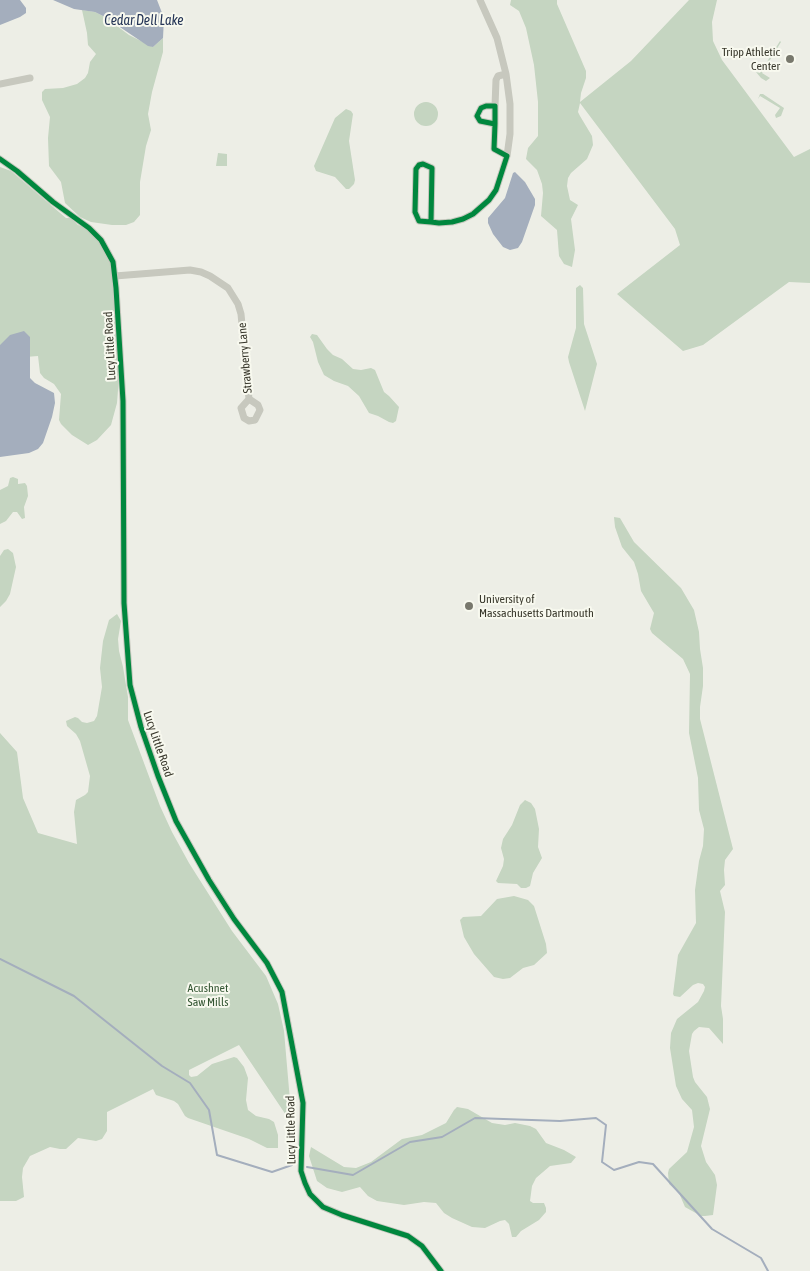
<!DOCTYPE html>
<style>
body{margin:0}
canvas{display:block;background:#edeee6}
</style>
<canvas width="810" height="1271"></canvas>
<script>
const ctx = document.querySelector('canvas').getContext('2d');
ctx.lineJoin = 'round';
function fill(path, color) {
  ctx.fillStyle = color;
  ctx.fill(path, 'evenodd');
}
function shape(rows) {
  const path = new Path2D();
  for (const r of rows) {
    if (r.length === 3) {
      path.moveTo(r[0] + r[2], r[1]);
      path.arc(r[0], r[1], r[2], 0, 2 * Math.PI);
      continue;
    }
    path.moveTo(r[0], r[1]);
    for (let i = 2; i < r.length; i += 2) path.lineTo(r[i], r[i + 1]);
  }
  return path;
}
function stroke(path, color, width, dash) {
  ctx.strokeStyle = color;
  ctx.lineWidth = width;
  ctx.lineCap = dash ? 'butt' : 'round';
  ctx.setLineDash(dash || []);
  ctx.stroke(path);
}
function write(font, color, halo, rows, align = 'center') {
  ctx.font = font + ' "Asap Condensed",sans-serif';
  ctx.lineWidth = 4;
  ctx.setLineDash([]);
  ctx.textBaseline = 'middle';
  ctx.strokeStyle = halo;
  ctx.fillStyle = color;
  for (const [text, x, y, turn = 0] of rows) {
    ctx.save();
    ctx.translate(x, y);
    ctx.rotate((+turn || 0) * Math.PI / 180);
    ctx.textAlign = isNaN(turn) ? turn : align;
    if (halo) ctx.strokeText(text, 0, 0);
    ctx.fillText(text, 0, 0);
    ctx.restore();
  }
}
fill(shape([
 [511,0,557,0,557,4,586,71,586,78,581,93,580,102,631,61,689,0,717,0,712,22,713,41,722,60,794,157,810,149,810,283,789,282,703,345,683,351,617,294,680,245,675,229,580,103,578,112,580,116,592,136,593,145,587,159,571,173,568,178,567,186,570,200,578,205,571,219,575,250,572,267,564,264,559,256,557,230,541,216,543,193,542,184,537,170,526,159,528,148,538,136,538,102,534,65,526,28,519,11,510,5],
 [82,10,95,12,105,17,129,35,153,47,163,38,163,52,152,92,148,114,151,130,146,146,140,182,140,215,134,222,126,225,112,225,91,222,80,217,65,203,61,182,49,166,48,138,50,117,42,100,42,92,45,89,63,88,77,84,85,78,88,73,90,62,96,54,88,45,87,33],
 [780,41,781,42,762,73,770,78,766,81,761,78,756,72,760,73],
 [760,94,763,94,784,108,781,116,776,118,775,115,780,108,760,96,758,99],
 [426,114,12],
 [346,109,351,111,353,114,349,141,355,180,354,184,349,189,346,189,335,177,316,171,314,166,335,118],
 [218,153,227,154,227,166,216,166],
 [0,167,11,171,66,218,71,218,78,225,84,227,107,250,113,274,119,377,117,403,111,425,97,440,88,445,72,435,61,424,59,420,61,394,54,384,44,378,40,373,38,356,0,359],
 [580,285,583,288,584,324,597,364,585,411,569,362,568,357,576,328,576,288],
 [312,334,317,335,327,349,333,355,342,359,353,369,361,370,371,368,375,370,384,392,389,396,399,407,396,421,393,423,389,422,378,416,369,413,359,396,348,386,334,381,324,375,318,362,313,342,310,337],
 [13,477,18,479,18,484,25,483,27,486,28,496,24,507,25,518,22,519,17,512,13,512,6,521,0,524,0,490,8,486,10,478],
 [614,517,620,518,634,542,681,588,694,610,699,632,700,649,703,668,703,686,700,707,700,719,733,849,725,860,724,870,725,885,720,891,725,912,721,1006,723,1019,723,1044,709,1028,699,1027,694,1031,692,1034,689,1051,693,1077,695,1082,707,1097,710,1109,701,1146,706,1162,715,1175,717,1185,713,1215,705,1216,701,1216,685,1207,679,1193,669,1184,668,1173,669,1169,687,1152,694,1127,692,1110,682,1099,676,1086,670,1048,671,1033,677,1019,698,1002,704,991,705,987,703,984,698,983,693,985,680,997,674,996,673,994,678,955,696,923,695,890,699,861,703,846,704,829,699,810,698,778,689,733,690,674,683,659,652,633,650,629,654,613,641,591,638,574,634,562,622,547,615,527],
 [8,549,13,553,16,567,10,594,6,601,0,607,0,556,4,550],
 [117,614,121,621,118,639,119,651,123,667,128,697,128,720,160,806,172,832,189,863,232,931,266,976,278,1004,284,1031,292,1124,239,1045,189,1070,189,1075,191,1077,197,1076,212,1064,234,1057,237,1058,244,1067,248,1078,246,1100,248,1110,256,1116,269,1119,274,1122,278,1135,278,1148,267,1148,249,1139,188,1118,185,1116,178,1104,174,1101,156,1095,153,1089,107,1112,107,1131,102,1139,96,1141,78,1138,66,1149,60,1149,50,1147,30,1156,23,1168,22,1177,24,1197,16,1201,0,1201,0,733,17,752,23,798,38,833,77,844,74,812,76,800,85,795,88,792,90,776,80,741,76,734,67,726,66,721,75,717,78,718,82,722,87,723,94,721,97,716,102,687,100,668,103,641,109,620],
 [525,800,531,803,535,809,539,829,538,847,542,858,533,873,530,886,526,888,521,888,517,884,498,883,496,881,503,866,504,859,501,848,503,839,512,825,520,805],
 [514,896,528,900,534,906,546,944,547,953,534,965,523,968,510,978,503,979,494,977,474,954,464,937,460,920,463,917,481,916,497,899],
 [457,1107,468,1109,492,1123,505,1125,515,1123,530,1126,536,1129,546,1143,564,1150,576,1157,571,1163,550,1166,536,1178,532,1186,530,1201,533,1203,544,1203,546,1208,546,1212,539,1220,521,1231,516,1237,512,1237,509,1224,505,1220,500,1221,485,1228,472,1227,452,1218,444,1213,436,1203,424,1202,404,1205,377,1201,368,1196,360,1187,342,1192,327,1188,317,1181,309,1156,311,1147,344,1167,356,1168,371,1162,402,1139,422,1135,446,1123,454,1110]
]), '#c5d5c1');
fill(shape([
 [0,0,20,0,26,8,26,13,20,17,0,25],
 [53,0,157,0,164,18,163,38,153,47,148,46,105,17,95,12,74,9],
 [515,172,525,182,535,199,535,205,522,242,518,248,510,250,503,247,493,234,488,223,488,218,505,198,513,173],
 [24,331,30,337,30,378,35,383,54,393,55,403,52,417,43,443,38,449,29,453,0,457,0,345,10,335]
]), '#a4aebd');
stroke(shape([
 [0,959,74,996,162,1066,190,1083,209,1110,217,1155,272,1172,292,1165],
 [307,1167,353,1175,410,1142,442,1137,475,1118,560,1121,596,1118,606,1125,602,1162,614,1170,639,1162,653,1164,712,1229,761,1258,768,1271]
]), '#a4aebd', 2);
stroke(shape([
 [480,0,497,38,506,74],
 [0,84,30,78],
 [495,106,496,80,498,76,506,74,510,104,510,134,507,156],
 [0,159,17,171,53,202,89,228,101,240,113,262,116,288,123,401,124,603,130,685,141,727,158,776,176,821,209,880,234,919,267,963,282,992,303,1103,301,1171,305,1183,310,1194,323,1207,342,1215,408,1236,422,1246,441,1271],
 [431,222,432,168,423,164,419,165,416,169,415,212,419,221,431,222,439,223,452,222,463,219,473,214,489,200,496,190,507,156,494,149,495,124,480,121,477,116,481,108,486,106,495,106,495,124],
 [115,276,190,270,201,272,210,276,228,288,238,304,241,314,249,399,258,405,260,410,255,420,249,421,244,418,241,408,249,399]
]), '#c7c8be', 7);
stroke(shape([
 [0,159,17,171,53,202,89,228,101,240,113,262,116,288,123,401,124,603,130,685,141,727,158,776,176,821,209,880,234,919,267,963,282,992,303,1103,301,1171,305,1183,310,1194,323,1207,342,1215,408,1236,422,1246,441,1271],
 [431,222,432,168,423,164,419,165,416,169,415,212,419,221,431,222,439,223,452,222,463,219,473,214,489,200,496,190,507,156,494,149,495,124,480,121,477,116,481,108,486,106,495,106,495,124]
]), '#00873e', 5);
for (const [x, y, r, color] of [
 [790,59,5,"#78786d"],
 [469,606,5,"#78786d"]
]) {
  const dot = new Path2D();
  dot.arc(x, y, r, 0, 2 * Math.PI);
  ctx.fillStyle = color;
  ctx.fill(dot);
  stroke(dot, '#f8f9ef', 2);
}
write('12px', '#39382c', '#f8f9ef', [
 ["Tripp Athletic",780,52],
 ["Center",780,66],
 ["University of",479,599,"left"],
 ["Massachusetts Dartmouth",479,613,"left"]
], 'right');
write('12px', '#39382c', '#f8f9ef', [
 ["Lucy Little Road",110,346,-93],
 ["Strawberry Lane",245,358,-95],
 ["Lucy Little Road",158,744,71],
 ["Lucy Little Road",291,1130,-91]
]);
write('12px', '#335532', '#f8f9ef', [
 ["Acushnet",208,988],
 ["Saw Mills",208,1002]
]);
write('italic 14px', '#253557', '#f8f9ef', [
 ["Cedar Dell Lake",144,21]
]);
</script>
